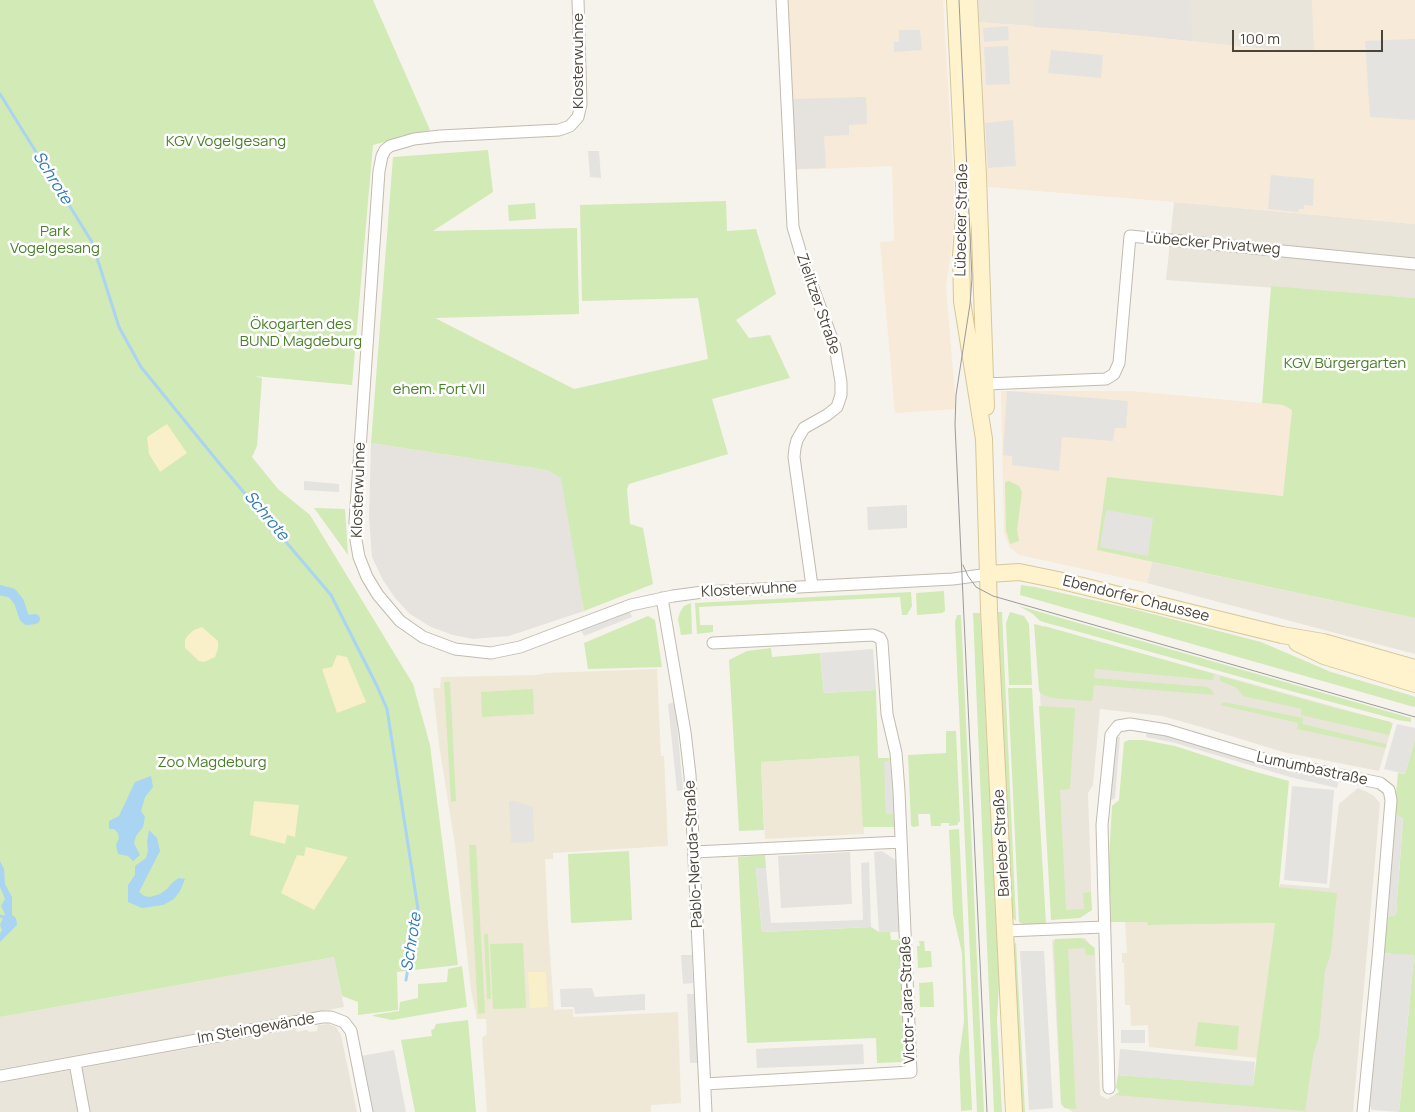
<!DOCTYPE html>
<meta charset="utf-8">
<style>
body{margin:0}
#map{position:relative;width:1415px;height:1112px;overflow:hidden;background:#f6f3ec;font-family:Manrope,sans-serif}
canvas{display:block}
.scale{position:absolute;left:1232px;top:30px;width:151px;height:22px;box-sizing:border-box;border:2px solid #4b4439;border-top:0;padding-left:6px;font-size:15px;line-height:18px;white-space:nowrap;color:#4b4439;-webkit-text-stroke:4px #fff;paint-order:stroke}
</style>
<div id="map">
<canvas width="1415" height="1112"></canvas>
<div class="scale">100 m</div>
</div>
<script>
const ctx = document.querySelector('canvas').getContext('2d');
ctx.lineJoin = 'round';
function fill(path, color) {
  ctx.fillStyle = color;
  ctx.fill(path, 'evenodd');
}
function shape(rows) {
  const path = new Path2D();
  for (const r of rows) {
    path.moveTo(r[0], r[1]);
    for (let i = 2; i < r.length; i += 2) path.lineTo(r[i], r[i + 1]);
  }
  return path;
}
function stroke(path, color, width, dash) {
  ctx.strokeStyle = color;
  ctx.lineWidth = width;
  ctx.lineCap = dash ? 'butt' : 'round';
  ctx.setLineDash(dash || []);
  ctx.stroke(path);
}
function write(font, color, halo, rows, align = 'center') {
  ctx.font = font + ' Manrope,sans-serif';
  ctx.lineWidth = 5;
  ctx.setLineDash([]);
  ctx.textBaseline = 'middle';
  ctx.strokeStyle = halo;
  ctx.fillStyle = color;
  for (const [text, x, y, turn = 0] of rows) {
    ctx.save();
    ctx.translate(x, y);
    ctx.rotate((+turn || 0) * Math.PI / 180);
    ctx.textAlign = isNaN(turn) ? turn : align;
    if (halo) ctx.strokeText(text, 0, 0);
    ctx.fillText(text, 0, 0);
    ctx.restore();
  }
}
fill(shape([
 [974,0,1312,0,1315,52,1285,51,1095,31,977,22],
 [1174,202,1415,224,1415,298,1166,280],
 [1152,562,1415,618,1415,654,1147,583],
 [1036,624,1393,723,1379,771,1283,752,1208,729,1162,716,1100,709,1093,785,1088,793,1091,880,1091,910,1053,919],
 [1358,788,1373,795,1380,803,1353,1112,1073,1112,1061,1105,1052,940,1085,938,1095,951,1100,1095,1107,1099,1120,1092,1255,1087,1280,884,1329,888,1339,804],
 [334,957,344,1007,0,1069,0,1017],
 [329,1024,336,1027,341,1035,357,1112,0,1112,0,1083,296,1029,297,1032,306,1030,310,1032,317,1031,318,1025]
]), '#eae5da');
fill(shape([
 [786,0,943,0,954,188,954,227,946,287,956,409,895,413,880,242,894,241,892,166,793,170],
 [1312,0,1415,0,1415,224,1174,202,988,187,977,22,1095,31,1285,51,1314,52],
 [1001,391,1131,391,1283,405,1292,410,1283,496,1107,478,1097,550,1152,562,1147,583,1020,555,1010,548,1004,533]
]), '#f7ead8');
fill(shape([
 [1034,0,1191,0,1192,41,1095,31,1034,27],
 [866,97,867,124,849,125,849,135,824,136,826,168,795,169,792,99],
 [371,443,547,470,562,478,584,611,509,636,473,639,453,635,431,627,410,614,395,598,383,580,372,557,369,517],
 [850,852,852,904,781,908,778,856]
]), '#e6e2dd');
fill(shape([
 [657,669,661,756,664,756,668,846,553,853,553,859,545,859,548,923,554,1010,573,1009,573,1017,678,1012,681,1103,651,1105,651,1112,487,1112,482,1038,487,1034,486,1019,477,1019,471,990,455,845,439,745,433,688,440,688,441,677,537,675,546,673],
 [859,756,864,834,765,839,761,762],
 [1125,922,1148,922,1148,925,1275,923,1258,1058,1149,1047,1148,1025,1131,1026,1130,1005,1125,1005,1124,963,1122,963,1122,953,1127,953]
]), '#efe8d6');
fill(shape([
 [0,0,373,0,430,130,373,145,352,385,254,376,262,378,257,446,252,457,278,489,310,515,413,684,430,745,458,965,397,972,398,1010,358,1015,358,1002,342,996,334,957,0,1017],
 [488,150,493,192,433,231,577,228,579,314,435,318,574,389,708,359,698,298,582,301,580,205,726,201,727,231,756,229,776,294,736,320,749,338,770,335,790,378,712,399,728,454,629,484,627,489,630,524,643,528,653,584,584,611,561,478,547,470,371,443,393,157],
 [535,203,536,219,509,221,508,205],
 [1271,286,1415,298,1415,618,1097,550,1107,477,1283,496,1292,410,1283,405,1262,403],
 [1009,481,1019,486,1022,492,1017,530,1019,541,1010,544,1006,530,1005,482],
 [314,508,345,509,348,555],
 [1021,585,1035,587,1133,609,1261,642,1331,672,1413,696,1415,697,1415,706,1414,707,1020,595],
 [944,591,945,611,942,613,917,615,916,593],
 [911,592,912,606,907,615,902,615,900,597,699,607,700,625,713,625,713,632,697,634,695,603],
 [691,603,692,634,681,635,678,619,680,612,684,606],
 [1019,606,1411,718,1411,722,1398,720,1280,688,1040,621,1033,614],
 [998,612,1002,612,1016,921,1011,916],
 [1010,612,1024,616,1029,624,1032,685,1009,685,1006,623],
 [973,613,980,613,998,951,999,984,997,1021,1002,1112,994,1112],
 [957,615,961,615,984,1112,977,1112,955,622],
 [648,616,655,620,662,667,588,669,584,643],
 [1034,624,1043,627,1044,626,1214,674,1213,680,1095,669,1094,678,1208,687,1212,690,1214,695,1094,685,1092,701,1052,698,1043,695,1039,691],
 [771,648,772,657,820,653,824,693,876,690,878,758,889,758,892,760,885,762,886,814,895,814,896,827,863,827,859,756,761,762,764,830,739,831,729,660,747,651],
 [1220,676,1335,708,1391,722,1392,725,1389,735,1301,715,1302,709,1243,696,1237,688,1220,681],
 [444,682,450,682,456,801,451,802],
 [1008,688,1032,688,1046,924,1044,925,1026,926,1019,922],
 [533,689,534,714,482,717,481,692],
 [1224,702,1303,718,1302,724,1386,744,1386,748,1297,729,1298,723,1220,705],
 [1039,706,1075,708,1070,789,1060,790,1066,910,1084,909,1083,893,1091,892,1092,910,1080,918,1051,920],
 [946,731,956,731,960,822,958,822,958,825,949,826,949,823,941,823,941,826,931,826,930,814,918,814,919,826,913,827,911,825,908,755,946,753],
 [1415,739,1415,1112,1399,1112,1414,956,1383,953,1386,917,1396,915,1403,819,1394,813,1398,773,1405,774],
 [1129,740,1144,740,1175,746,1249,770,1289,781,1279,887,1337,893,1331,953,1325,971,1319,1036,1313,1056,1305,1111,1114,1095,1119,1092,1116,1087,1118,1075,1253,1085,1275,923,1148,925,1147,922,1111,922,1109,860,1112,806,1119,800,1124,742],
 [959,829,972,1110,961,1111,959,1058,964,1021,962,953,953,914,949,830],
 [469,845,476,845,485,1013,478,1014],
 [629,851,632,920,571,923,568,854],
 [765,855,766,868,756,869,762,932,871,927,879,932,890,932,891,940,902,940,905,1062,877,1063,876,1038,747,1043,738,857],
 [484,934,488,934,491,999,487,999],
 [1081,938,1095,948,1094,955,1086,955,1085,948,1068,949,1076,1109,1064,1108,1061,1102,1054,944,1055,939],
 [919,941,924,941,925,951,931,951,932,967,918,968,917,946,920,946],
 [1016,942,1025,1112,1022,1112,1012,949],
 [523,943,526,1008,493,1009,490,944],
 [462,966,467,1007,392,1020,373,1016,373,1015,399,1011,400,1002,418,998,418,984,447,982,448,969],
 [933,982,934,1007,920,1007,919,983],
 [468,1020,476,1112,415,1112,401,1040,432,1036,431,1030,434,1029,436,1024],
 [1198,1022,1239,1026,1237,1050,1195,1046]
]), '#d2eab5');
fill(shape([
 [167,424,187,453,160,472,149,454,147,437],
 [202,627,218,641,218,648,215,657,204,662,199,661,185,648,185,640,188,635,194,630],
 [337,655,347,657,366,702,337,713,322,669,332,667],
 [254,801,299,805,295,837,287,835,285,844,250,835],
 [306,847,348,857,314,910,281,893,297,855,304,856],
 [528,972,546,972,548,1007,530,1008]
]), '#f9efc9');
fill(shape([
 [1008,26,1009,40,984,42,983,28],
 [899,30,920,30,922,50,894,52,894,42,899,42],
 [1415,39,1415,120,1370,117,1365,41],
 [1008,46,1010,84,986,85,984,47],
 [1051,50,1103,55,1101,78,1048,73],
 [1013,120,1016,166,988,168,985,123],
 [588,151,599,151,601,178,590,177],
 [1271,175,1314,179,1313,206,1304,205,1304,209,1299,209,1298,212,1268,209],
 [1007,391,1128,401,1126,428,1115,428,1113,441,1062,437,1059,471,1012,465,1012,456,1003,455],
 [304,481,339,484,339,492,304,490],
 [907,505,907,528,868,530,867,507],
 [1106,510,1153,518,1148,556,1100,547],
 [630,611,632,617,584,636,581,630],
 [873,649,876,690,824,693,820,653],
 [675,702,683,790,677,791,668,704],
 [1397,724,1415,728,1415,739,1405,774,1384,769],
 [1147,730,1206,746,1295,773,1339,780,1337,788,1290,777,1175,743,1146,737],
 [1113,737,1120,737,1115,798,1108,802],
 [892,760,895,814,886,814,884,762],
 [1292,786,1334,790,1327,884,1284,880],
 [509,801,516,801,533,807,534,842,511,843],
 [1394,813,1403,819,1396,915,1386,917],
 [882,851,897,861,902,932,879,932,874,852],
 [869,862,871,927,762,932,756,868,766,868,771,923,863,920,861,863],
 [1020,951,1044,951,1053,1108,1029,1110],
 [1383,953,1414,955,1399,1112,1372,1110,1370,1106],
 [681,955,692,955,693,983,683,984],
 [592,988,595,997,645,994,645,1010,575,1014,574,1007,561,1007,560,989],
 [687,994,694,994,698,1063,690,1063],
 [1121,1030,1145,1030,1145,1043,1121,1043],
 [863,1044,864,1064,757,1068,756,1049],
 [1120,1049,1255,1062,1253,1086,1118,1075],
 [394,1050,406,1112,371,1112,361,1056]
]), '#e5e3e0');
fill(shape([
 [151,776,153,787,145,797,141,811,145,817,143,827,136,836,134,843,140,855,133,861,128,856,118,854,116,845,119,838,118,833,114,829,109,829,109,821,119,816,135,782],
 [149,830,157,838,160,851,139,892,144,896,150,897,160,894,167,889,173,882,179,878,185,879,180,891,174,899,163,905,142,908,128,902,128,885,135,875,135,866,146,858,148,851,147,842],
 [0,861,4,869,5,884,12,897,12,915,16,918,17,925,0,942,0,934,2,930,0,925,5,914,1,906,5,899,0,887]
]), '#a9d4f2');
stroke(shape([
 [0,94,92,242,119,327,141,367,219,463,331,595,377,686,387,709,418,909,406,980],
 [0,916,3,917]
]), '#a9d4f2', 3);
stroke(shape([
 [0,590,12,593,19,602,24,617,27,620,35,619]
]), '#a9d4f2', 10);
const street = shape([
 [578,0,581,104,578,117,570,126,559,130,440,136,414,139,390,146,385,150,382,156,379,171,355,522,356,540,359,557,367,577,378,595,400,621,423,637,455,649,491,653,520,647,631,605,673,596,703,592,953,579,989,574],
 [782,0,793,227,803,261,835,347,841,382,841,395,837,407,827,415,804,428,797,440,795,448,794,457,812,586],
 [986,384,1106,379,1114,374,1119,363,1130,236,1415,264],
 [662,598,685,732,690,775,706,1112],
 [694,852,901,842],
 [1006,931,1104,927],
 [75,1063,84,1112],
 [0,1076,322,1017,331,1017,344,1022,351,1031,367,1112],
 [705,1084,911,1072,899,791,896,753,887,714,882,642,880,638,873,635,713,643],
 [1109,1088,1102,825,1111,735,1118,726,1130,724,1167,730,1267,760,1380,783,1389,790,1391,800,1378,958,1363,1112]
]);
const secondary = shape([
 [955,0,965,203,961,255,962,301,984,439,989,610,1014,1112],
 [969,0,978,176,986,407],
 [989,574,1019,572,1058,580,1282,635,1323,642,1415,668],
 [1297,643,1324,656,1415,684]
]);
stroke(street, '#c2bbae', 13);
stroke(secondary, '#d6c79b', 18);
stroke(street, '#fff', 11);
stroke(secondary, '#fff3cd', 16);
stroke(shape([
 [959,0,972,278,970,304,956,395,955,425,987,1112],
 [963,565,968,576,976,587,993,596,1415,717]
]), '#9a9a9a', 1);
write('15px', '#4b4439', '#fff', [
 ["Klosterwuhne",579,61,-90],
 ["Lübecker Straße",962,220,-89],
 ["Lübecker Privatweg",1213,244,5],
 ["Zielitzer Straße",818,304,71],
 ["Klosterwuhne",359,490,-88],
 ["Klosterwuhne",749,590,-3],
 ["Ebendorfer Chaussee",1136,599,14],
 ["Lumumbastraße",1312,769,12],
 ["Barleber Straße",1002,843,-93],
 ["Pablo-Neruda-Straße",694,854,-93],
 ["Victor-Jara-Straße",908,1000,-92],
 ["Im Steingewände",256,1029,-10]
]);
write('15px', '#4a7f2a', '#fff', [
 ["KGV Vogelgesang",226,142],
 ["Park",55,232],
 ["Vogelgesang",55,249],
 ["Ökogarten des",301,325],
 ["BUND Magdeburg",301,342],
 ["KGV Bürgergarten",1345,364],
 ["ehem. Fort VII",439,390],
 ["Zoo Magdeburg",212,763]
]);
write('italic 16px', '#2e7ab2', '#fff', [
 ["Schrote",52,178,58],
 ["Schrote",266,516,50],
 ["Schrote",412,942,-81]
]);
</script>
